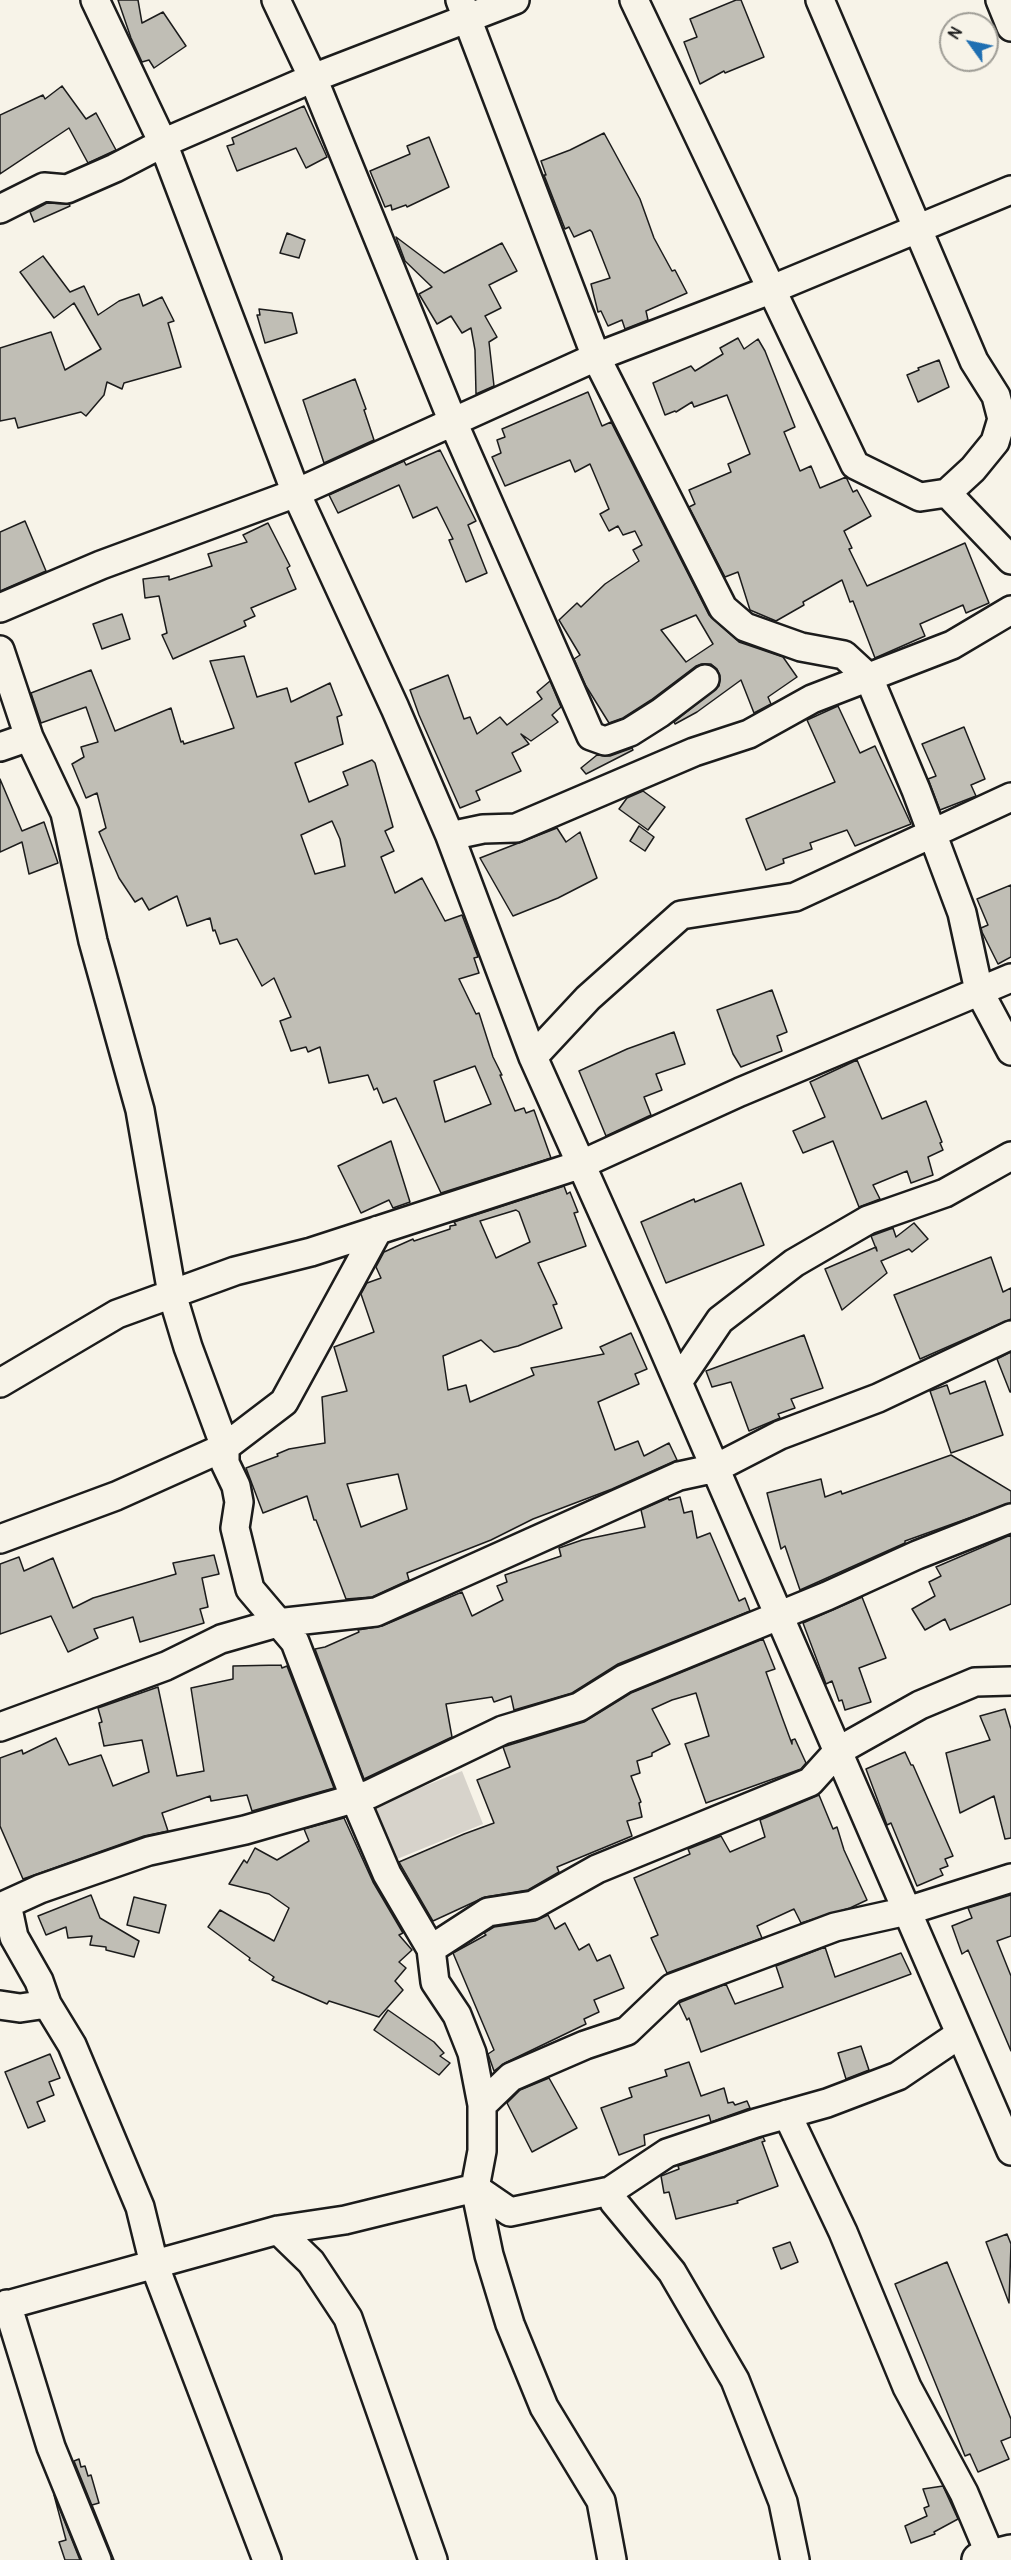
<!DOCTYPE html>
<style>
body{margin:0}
#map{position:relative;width:1011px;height:2560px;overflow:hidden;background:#f7f3e8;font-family:Pangolin,sans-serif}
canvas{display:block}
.north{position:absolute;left:939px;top:12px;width:60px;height:60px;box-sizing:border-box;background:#f7f3e8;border:2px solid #9f9d96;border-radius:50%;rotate:303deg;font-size:16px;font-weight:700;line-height:24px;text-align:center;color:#1c1c1c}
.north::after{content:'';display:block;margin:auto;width:21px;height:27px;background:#1f6fb2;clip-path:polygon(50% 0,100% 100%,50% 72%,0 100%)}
</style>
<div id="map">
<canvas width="1011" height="2560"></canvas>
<div class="north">N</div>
</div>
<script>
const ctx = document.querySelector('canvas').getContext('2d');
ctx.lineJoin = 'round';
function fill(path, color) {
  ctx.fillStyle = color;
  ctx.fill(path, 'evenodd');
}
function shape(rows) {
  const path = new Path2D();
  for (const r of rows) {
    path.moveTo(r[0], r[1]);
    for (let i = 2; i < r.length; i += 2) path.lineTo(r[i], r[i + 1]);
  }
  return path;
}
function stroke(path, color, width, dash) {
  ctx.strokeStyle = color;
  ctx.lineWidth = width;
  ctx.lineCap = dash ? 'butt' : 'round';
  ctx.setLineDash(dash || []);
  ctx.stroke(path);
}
fill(shape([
 [462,1771,483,1824,397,1859,375,1806]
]), '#d7d3cb');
const building = shape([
 [118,0,138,0,142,23,163,12,186,46,154,68,149,60,142,62,131,38,118,0],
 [736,0,741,0,764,57,725,73,724,71,700,84,684,42,697,37,690,19,736,0],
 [62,86,86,119,96,113,116,150,88,163,69,128,0,174,0,115,43,95,45,99,62,86],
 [304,106,327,157,306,168,296,148,237,171,227,146,234,144,232,138,304,106],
 [604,133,640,199,654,238,672,271,675,270,687,293,646,311,648,320,625,329,622,320,608,326,601,311,598,312,591,284,610,278,592,232,590,230,574,237,569,227,565,229,544,175,546,175,541,161,570,150,604,133],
 [429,137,449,187,407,207,406,205,392,210,391,205,385,207,370,171,410,154,407,146,429,137],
 [47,203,69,204,70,206,34,222,30,212,47,203],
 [287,233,305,240,299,258,280,253,287,233],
 [396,237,444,273,502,243,517,271,489,285,501,308,485,316,497,337,489,342,494,386,476,394,475,350,471,328,462,333,451,316,437,324,419,294,432,287,405,261,396,237],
 [43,256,70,292,84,286,98,315,119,301,139,294,143,306,162,297,174,321,168,323,181,367,124,383,122,389,107,382,104,395,86,416,81,412,18,428,15,418,0,421,0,348,51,332,65,370,101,349,74,303,54,318,20,272,43,256],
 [259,309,292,313,297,333,265,343,257,315,260,315,259,309],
 [738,338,744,349,758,339,765,351,795,427,784,432,800,471,811,466,820,488,846,477,853,492,857,490,871,516,844,531,852,548,849,549,867,586,965,543,989,603,966,613,963,605,920,624,925,636,875,658,853,601,850,602,842,580,803,602,804,605,776,621,750,610,738,572,725,577,689,507,695,504,689,490,731,472,728,464,750,454,727,395,694,407,692,402,676,412,675,411,665,415,653,383,691,366,695,371,723,354,720,348,738,338],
 [939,360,949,387,918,402,907,375,919,370,918,368,939,360],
 [355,379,366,409,364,410,374,440,324,463,303,400,355,379],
 [588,392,602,426,611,422,709,615,739,642,783,657,797,677,768,697,771,704,754,713,741,680,697,712,675,724,674,722,719,686,720,676,717,669,711,664,702,664,696,666,651,700,623,718,609,723,586,686,574,659,580,655,559,620,577,603,581,607,605,584,639,561,633,550,642,545,635,531,623,535,618,526,609,531,600,514,609,509,590,464,575,472,570,460,505,486,492,457,501,453,497,440,505,437,502,429,588,392],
 [696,615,713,644,686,662,661,630,696,615],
 [440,450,476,521,468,525,487,573,466,582,449,540,453,539,437,507,413,518,399,485,338,513,329,495,404,461,406,465,440,450],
 [25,521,46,571,0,591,0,532,25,521],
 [268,523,290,566,287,568,296,589,251,608,255,616,244,621,246,626,173,659,162,635,167,633,159,596,145,598,143,579,169,576,169,580,212,566,208,554,247,542,243,535,268,523],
 [122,614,130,639,102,649,93,624,122,614],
 [244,656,257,697,287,688,291,702,330,683,342,715,337,717,343,744,295,763,309,802,348,785,343,772,372,760,375,763,393,827,385,831,394,851,381,857,395,893,422,878,445,921,462,915,478,957,474,958,479,973,459,979,476,1014,479,1013,493,1057,502,1075,500,1075,515,1111,524,1108,526,1113,534,1110,551,1158,441,1193,396,1098,383,1103,377,1088,374,1090,368,1075,329,1083,320,1047,308,1052,306,1047,291,1051,280,1021,291,1017,274,978,262,986,237,939,220,944,215,930,213,931,210,918,187,926,177,896,149,910,142,898,135,902,119,878,99,832,106,828,97,793,86,798,72,764,84,757,81,747,98,742,86,707,41,723,31,693,91,670,115,731,171,708,181,742,183,741,184,744,234,728,210,661,244,656],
 [332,821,340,839,345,866,315,874,301,835,332,821],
 [475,1066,491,1104,445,1122,434,1081,475,1066],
 [448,675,464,719,470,717,477,734,500,717,507,725,542,699,537,692,550,681,561,707,552,715,558,722,531,741,521,734,529,744,512,753,521,771,476,791,480,800,460,808,419,715,410,690,448,675],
 [838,706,860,753,875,746,911,824,855,846,847,830,810,843,812,849,783,859,784,863,766,870,746,819,835,782,807,720,838,706],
 [964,727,985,779,971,785,976,796,940,810,928,779,936,776,922,744,964,727],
 [632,748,633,750,586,774,581,768,597,755,610,756,632,748],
 [0,779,22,831,44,822,58,863,29,874,22,842,0,852,0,779],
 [643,791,665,807,648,830,619,809,627,798,643,791],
 [639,826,654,837,645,851,630,841,639,826],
 [557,828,566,842,580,832,597,878,558,898,513,916,480,858,557,828],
 [1011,885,1011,957,998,964,982,932,981,928,988,925,977,899,1011,885],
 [772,990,787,1032,777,1036,782,1051,741,1067,733,1054,717,1010,772,990],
 [674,1032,685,1064,656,1074,662,1090,644,1097,651,1115,606,1136,579,1071,627,1049,674,1032],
 [857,1060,882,1119,926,1101,942,1142,940,1143,943,1150,928,1157,933,1175,911,1183,907,1171,873,1185,880,1199,859,1207,833,1141,803,1153,793,1131,825,1117,810,1082,857,1060],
 [391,1141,410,1202,393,1208,389,1200,361,1213,338,1166,391,1141],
 [741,1183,764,1245,666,1283,641,1222,694,1199,695,1202,741,1183],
 [564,1186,567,1194,570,1192,578,1212,574,1213,586,1246,538,1263,557,1304,553,1305,562,1328,518,1346,494,1352,481,1340,443,1356,448,1390,466,1385,470,1402,534,1375,531,1368,604,1354,600,1347,631,1333,647,1369,635,1374,639,1384,598,1402,615,1450,638,1441,644,1456,669,1443,677,1460,612,1489,533,1519,491,1540,407,1573,409,1580,372,1597,346,1599,316,1520,314,1520,307,1496,263,1513,246,1468,278,1456,277,1454,289,1449,325,1443,322,1397,347,1391,334,1347,374,1332,361,1294,367,1283,381,1278,376,1267,384,1252,413,1239,414,1241,450,1229,450,1226,456,1225,454,1222,564,1186],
 [516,1210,519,1212,530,1242,496,1258,480,1221,516,1210],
 [398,1474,407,1509,361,1527,347,1484,398,1474],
 [914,1223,928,1239,912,1252,909,1249,881,1261,887,1273,842,1310,825,1269,876,1247,877,1251,871,1236,893,1228,896,1237,914,1223],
 [991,1257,1003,1292,1011,1288,1011,1319,920,1359,894,1295,991,1257],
 [804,1335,823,1388,791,1399,795,1408,778,1414,780,1418,749,1431,731,1382,712,1387,706,1371,804,1335],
 [1011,1352,1011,1392,1010,1392,997,1359,1011,1352],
 [985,1381,1003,1435,951,1453,930,1391,947,1385,950,1394,985,1381],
 [951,1455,1011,1491,1011,1503,905,1541,905,1543,800,1590,785,1546,781,1549,767,1493,821,1479,825,1497,841,1491,842,1494,951,1455],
 [680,1497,684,1513,692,1511,697,1538,710,1533,739,1601,745,1598,750,1611,618,1664,572,1693,514,1710,511,1696,494,1702,492,1697,446,1704,452,1737,364,1779,315,1649,325,1647,359,1632,358,1630,382,1626,462,1592,472,1616,503,1600,497,1586,507,1582,505,1575,561,1556,559,1548,582,1540,645,1527,641,1510,668,1498,669,1500,680,1497],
 [1011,1535,1011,1604,950,1630,945,1619,925,1630,912,1609,935,1596,929,1582,941,1576,936,1567,1011,1535],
 [214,1555,219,1574,202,1578,208,1607,200,1609,204,1623,140,1642,133,1617,94,1629,98,1638,68,1652,51,1616,0,1634,0,1564,19,1557,24,1571,53,1558,73,1608,93,1598,176,1574,173,1563,214,1555],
 [862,1597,886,1658,859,1668,871,1702,845,1710,842,1700,839,1701,832,1681,826,1684,803,1623,862,1597],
 [763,1639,775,1669,766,1672,782,1717,792,1744,792,1740,795,1739,806,1763,801,1769,706,1803,685,1744,709,1736,696,1693,672,1700,652,1709,670,1744,652,1753,652,1756,637,1761,640,1773,631,1776,641,1802,639,1803,642,1817,627,1821,632,1836,557,1867,559,1872,528,1890,485,1897,433,1921,399,1862,464,1834,494,1823,477,1780,510,1767,503,1747,584,1722,631,1693,763,1639],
 [281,1665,282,1668,287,1666,334,1788,252,1811,247,1795,211,1801,210,1796,162,1813,168,1831,144,1836,23,1879,0,1826,0,1758,22,1750,23,1754,56,1738,69,1765,101,1755,113,1786,149,1772,142,1740,104,1746,99,1723,102,1722,98,1708,158,1687,177,1776,204,1771,191,1688,233,1679,233,1666,281,1665],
 [1005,1709,1011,1729,1011,1838,1005,1839,994,1796,960,1813,946,1753,990,1740,980,1716,1005,1709],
 [905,1752,911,1765,913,1765,953,1856,945,1859,948,1866,940,1869,943,1875,917,1886,891,1823,887,1825,866,1769,905,1752],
 [819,1795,833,1829,837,1827,844,1850,867,1900,850,1908,801,1923,794,1909,757,1926,762,1938,667,1973,651,1938,658,1935,634,1878,690,1854,688,1849,721,1836,730,1852,765,1837,760,1820,819,1795],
 [344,1818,373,1882,403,1933,399,1935,412,1950,399,1962,406,1968,395,1981,403,1990,379,2017,329,2001,327,2004,272,1980,274,1977,249,1960,250,1958,208,1927,220,1910,274,1941,289,1908,269,1894,229,1884,244,1860,247,1863,255,1848,277,1860,309,1841,304,1829,344,1818],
 [91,1895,100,1918,139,1941,134,1957,106,1950,106,1947,90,1945,92,1936,68,1938,66,1927,46,1935,38,1916,91,1895],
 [1011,1895,1011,1936,997,1941,1011,1976,1011,2051,968,1950,962,1954,952,1926,972,1918,968,1908,1011,1895],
 [134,1897,166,1905,159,1933,127,1925,134,1897],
 [548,1915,555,1929,565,1923,579,1950,589,1944,597,1961,610,1955,624,1988,594,2000,599,2012,584,2019,586,2024,505,2063,494,2071,488,2054,494,2050,453,1953,486,1935,484,1933,494,1927,535,1921,548,1915],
 [825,1947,835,1977,901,1953,911,1974,701,2052,689,2018,687,2020,679,2003,681,2002,726,1984,735,2004,783,1987,776,1966,825,1947],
 [388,2010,434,2042,444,2053,440,2056,450,2063,439,2075,374,2030,388,2010],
 [861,2046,869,2070,846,2079,838,2053,861,2046],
 [50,2054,60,2078,49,2082,54,2095,37,2102,45,2121,28,2128,5,2072,50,2054],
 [689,2062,701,2096,724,2088,728,2103,733,2102,735,2105,747,2101,750,2108,711,2122,709,2115,644,2135,645,2145,619,2155,601,2108,632,2097,629,2088,667,2076,665,2070,689,2062],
 [549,2078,577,2128,532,2152,507,2103,520,2090,549,2078],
 [763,2137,765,2141,762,2142,778,2186,737,2201,738,2203,676,2219,669,2192,664,2193,661,2176,679,2169,678,2166,763,2137],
 [1007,2234,1011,2244,1009,2303,986,2242,1007,2234],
 [790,2242,798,2262,781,2269,773,2248,790,2242],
 [947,2262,1011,2419,1011,2437,1001,2441,1009,2459,978,2472,970,2454,965,2456,895,2284,947,2262],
 [79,2459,81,2467,85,2466,88,2476,91,2475,99,2503,92,2505,114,2560,74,2461,79,2459],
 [943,2486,958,2519,934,2532,935,2534,911,2543,905,2526,927,2516,924,2508,929,2506,923,2489,943,2486],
 [54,2495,80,2560,65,2560,59,2542,66,2540,54,2495]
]);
fill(building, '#c0beb5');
stroke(building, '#1c1c1c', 1.5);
const minor = shape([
 [95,0,163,143,296,493,395,708,450,836,533,1057,654,1327,1011,2151],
 [276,0,313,78,453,422,591,736,605,741,630,732,660,713,705,679],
 [460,0,596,357,723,608,745,627,801,647,844,655,869,678,916,790,962,913,979,991,1011,1051],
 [634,0,855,465,920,497,947,493,1011,560],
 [820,0,974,361,996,396,1002,419,995,442,973,469,947,493],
 [1000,0,1011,27],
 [0,209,44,187,67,189,115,168,163,143,313,78,515,0],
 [0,608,101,565,296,493,596,357,770,290,1011,190],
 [0,650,29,737,0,747],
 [29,737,65,813,93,941,140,1110,172,1294,188,1347,225,1447,225,1463,236,1486,239,1502,235,1528,250,1589,295,1642,355,1799,387,1874,431,1949],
 [450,836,483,829,516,828,694,752,749,734,812,699,952,645,1011,610],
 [533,1057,588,998,681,915,795,897,1011,797],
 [678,1382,720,1320,794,1263,868,1220,945,1193,1011,1156],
 [0,1383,117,1314,235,1271,311,1252,582,1164,740,1092,1011,978],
 [0,1539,116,1496,225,1447,284,1402,378,1230],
 [0,1727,166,1666,221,1639,277,1623,376,1612,679,1476,716,1468,780,1435,878,1398,1011,1335],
 [47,2004,72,2045,140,2207,154,2264,267,2560],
 [0,2005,20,2008,47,2004,39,1981,14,1937,7,1904,40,1889,149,1851,245,1830,370,1794,503,1730,579,1707,624,1679,827,1596,917,1555,1011,1518],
 [482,2105,511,2077,585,2045,627,2031,672,1988,835,1927,907,1911,1011,1878],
 [787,2114,843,2232,907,2387,964,2493,991,2557],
 [610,2191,614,2202,672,2272,735,2380,783,2502,795,2560],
 [278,2230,311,2262,348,2318,433,2560],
 [7,2304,51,2447,97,2560],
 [0,2307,278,2230,345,2220,475,2188,510,2212,610,2191,667,2153,756,2123,827,2103,898,2076,960,2034],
 [612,2560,601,2501,544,2407,510,2324,489,2255,475,2188,482,2151,482,2105,472,2053,457,2015,435,1982,431,1949,488,1912,533,1905,597,1869,810,1782,838,1751,920,1705,975,1682,1011,1681]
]);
const trunk = shape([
 [979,2560,1011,2552]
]);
stroke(minor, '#1c1c1c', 32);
stroke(trunk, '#1c1c1c', 38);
stroke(minor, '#f7f3e8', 27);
stroke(trunk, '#f7f3e8', 33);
</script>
